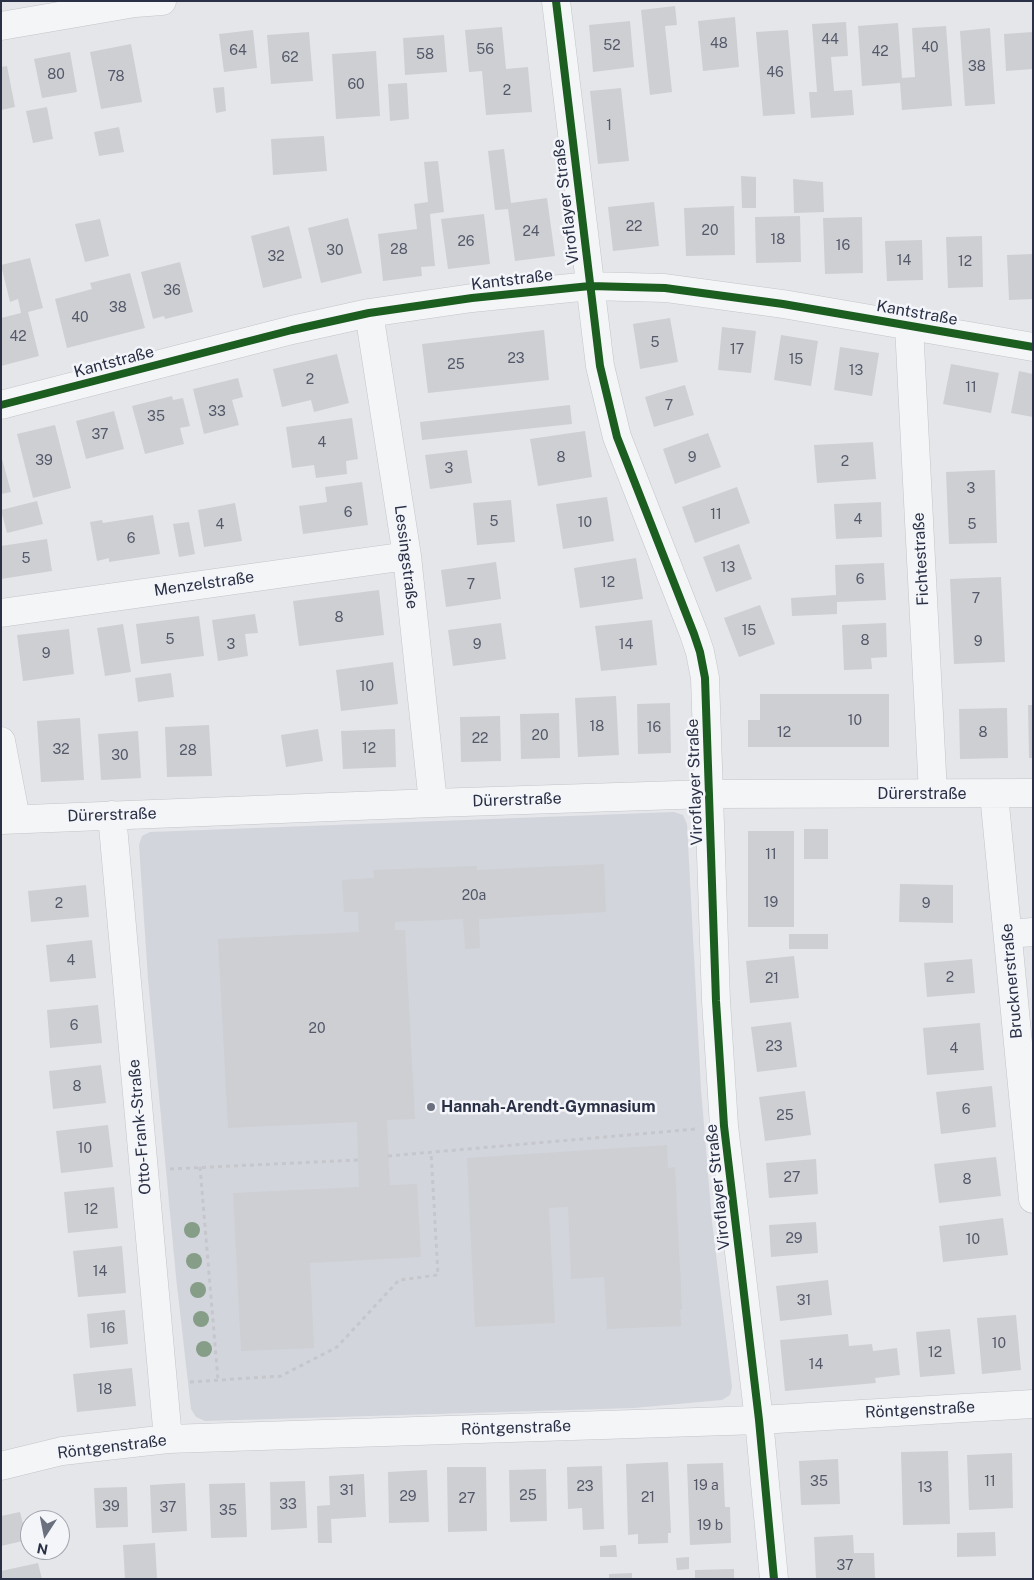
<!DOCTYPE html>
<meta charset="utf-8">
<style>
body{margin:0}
#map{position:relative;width:1034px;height:1580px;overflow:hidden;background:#e5e6ea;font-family:"Public Sans",sans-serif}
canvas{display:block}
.frame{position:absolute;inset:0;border:2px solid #2a3045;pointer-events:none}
.north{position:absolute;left:20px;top:1510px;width:50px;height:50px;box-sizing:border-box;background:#f3f5f9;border:1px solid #a3a6b1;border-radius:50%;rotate:191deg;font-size:14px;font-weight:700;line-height:20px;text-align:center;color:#2a3045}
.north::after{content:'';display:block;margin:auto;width:18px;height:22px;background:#6b707f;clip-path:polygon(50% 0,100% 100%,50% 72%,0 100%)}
</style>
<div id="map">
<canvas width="1034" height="1580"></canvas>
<div class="frame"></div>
<div class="north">N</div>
</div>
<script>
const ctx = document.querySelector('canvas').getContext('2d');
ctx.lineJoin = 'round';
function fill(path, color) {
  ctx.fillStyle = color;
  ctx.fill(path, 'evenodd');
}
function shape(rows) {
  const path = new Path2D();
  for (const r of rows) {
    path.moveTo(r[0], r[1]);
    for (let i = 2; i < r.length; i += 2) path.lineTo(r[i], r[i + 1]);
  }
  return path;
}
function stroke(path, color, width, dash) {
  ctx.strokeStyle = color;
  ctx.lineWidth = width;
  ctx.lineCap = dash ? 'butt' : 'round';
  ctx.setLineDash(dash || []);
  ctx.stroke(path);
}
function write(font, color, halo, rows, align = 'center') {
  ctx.font = font + ' "Public Sans",sans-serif';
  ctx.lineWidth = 5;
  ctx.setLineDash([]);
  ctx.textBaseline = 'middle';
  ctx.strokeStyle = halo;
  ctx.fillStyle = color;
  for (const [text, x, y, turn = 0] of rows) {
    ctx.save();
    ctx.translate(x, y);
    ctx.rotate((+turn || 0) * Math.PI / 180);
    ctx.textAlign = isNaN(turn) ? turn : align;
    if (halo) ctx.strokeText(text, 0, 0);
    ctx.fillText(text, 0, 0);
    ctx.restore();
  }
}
fill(shape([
 [674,812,683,815,687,824,701,1089,712,1221,732,1387,730,1395,722,1400,634,1408,205,1421,196,1417,191,1409,176,1277,148,979,139,845,142,836,150,832]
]), '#d3d5dd');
fill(shape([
 [675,6,677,25,665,26,672,92,650,95,641,10],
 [735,17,739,67,703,71,698,21],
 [630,21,634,67,593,72,589,25],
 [846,22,848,56,831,57,834,91,852,90,854,115,811,118,809,92,817,92,812,24],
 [898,23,902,78,915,77,912,28,946,26,952,106,902,110,900,83,862,86,858,26],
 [502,27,506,69,528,67,532,112,486,115,482,71,469,72,465,30],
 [990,28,995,104,965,106,960,31],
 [253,30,257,68,224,72,219,34],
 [788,30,795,114,763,116,756,32],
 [309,32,313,81,271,84,267,35],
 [1033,32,1033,69,1006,71,1004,34],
 [444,35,447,72,405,75,403,38],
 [131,44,142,102,101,109,90,52],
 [376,51,380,116,336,119,332,54],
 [70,52,77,92,42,98,34,59],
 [7,66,15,107,1,110,1,67],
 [407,83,409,119,390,121,388,84],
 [224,87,226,111,216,113,213,88],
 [621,88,629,161,598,164,590,91],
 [47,107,53,139,33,143,26,111],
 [119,127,124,152,99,156,94,132],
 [324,136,327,171,273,175,271,139],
 [504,149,511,203,547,198,555,256,515,261,508,209,495,210,488,151],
 [438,161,444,212,430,214,435,266,421,267,422,276,383,281,378,234,417,229,414,204,428,202,424,162],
 [741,176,756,177,756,208,742,208],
 [793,179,823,182,824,212,794,213],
 [654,202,659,246,613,251,608,207],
 [734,206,735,255,686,256,684,208],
 [484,214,490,264,448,269,441,219],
 [800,216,801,262,756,263,755,217],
 [862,217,863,273,825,274,823,218],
 [348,218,362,273,321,283,308,228],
 [100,219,109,256,85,262,75,224],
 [289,226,302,278,263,288,251,236],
 [982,236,983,287,948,288,946,237],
 [922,240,923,280,887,281,885,241],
 [1033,254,1033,299,1009,300,1007,255],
 [30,258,43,308,28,312,39,356,1,366,1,318,21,313,18,299,10,302,1,265],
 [180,262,193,312,165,319,164,316,153,319,141,272],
 [130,273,145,328,67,348,55,299,92,289,90,283],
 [670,318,678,362,640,369,633,324],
 [722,327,756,331,751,373,718,370],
 [544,330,549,380,428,393,422,344],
 [781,335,818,341,811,386,774,380],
 [840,347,879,353,872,396,834,390],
 [337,354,349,403,314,412,311,400,282,407,273,369],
 [951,364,999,373,991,413,943,404],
 [1019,371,1033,374,1033,417,1011,413],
 [238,378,243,397,232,400,239,425,204,434,193,389],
 [685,385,694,415,654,427,645,397],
 [172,396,173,400,183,398,190,426,180,428,184,444,145,454,132,406],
 [570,405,572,424,422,440,420,422],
 [114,411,124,449,86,459,76,421],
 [352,418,358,459,346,461,347,474,316,478,314,465,292,468,286,427],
 [55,425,71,488,33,498,17,434],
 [585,431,592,477,538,486,530,439],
 [708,433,721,467,675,484,663,449],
 [873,442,876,479,817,483,814,445],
 [467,450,472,483,430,489,425,455],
 [1,455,11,492,1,494],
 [995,470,997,543,949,544,946,472],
 [362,482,368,525,303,534,299,506,327,502,325,487],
 [737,487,750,523,695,543,682,507],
 [607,497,614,541,563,549,556,504],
 [511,500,515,542,477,545,473,503],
 [37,501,43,524,7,533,1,510],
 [881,502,882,537,836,539,834,504],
 [235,503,242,541,204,547,198,510],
 [153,515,160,554,109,562,109,558,97,561,90,522,102,520,103,523],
 [189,522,195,554,179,557,173,524],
 [47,539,52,571,1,579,1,546],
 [739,544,752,579,716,592,703,557],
 [636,558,643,599,580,608,574,568],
 [496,562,501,599,446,607,441,570],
 [884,563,886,600,837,602,837,614,792,616,791,598,836,595,835,565],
 [1001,577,1005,662,954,664,950,579],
 [379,590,384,635,299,646,293,601],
 [760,605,775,644,739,657,724,618],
 [255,614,258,633,245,634,248,656,218,661,212,620],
 [199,616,204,656,141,664,136,624],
 [652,620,657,665,601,671,595,626],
 [501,623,506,659,453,666,448,630],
 [886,623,887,657,871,658,872,669,844,670,842,625],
 [123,624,131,672,105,676,97,628],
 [69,629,74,674,23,681,17,635],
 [393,662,398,704,341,711,336,670],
 [171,673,174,697,138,702,135,678],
 [760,694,889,694,889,747,748,747,748,720,760,720],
 [616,696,619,755,578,757,575,698],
 [670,703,671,753,638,754,637,704],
 [1028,705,1033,705,1033,758,1029,758],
 [1007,708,1008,758,960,759,959,709],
 [559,713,560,758,521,759,520,714],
 [500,716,501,761,461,762,460,717],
 [80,718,84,780,41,782,37,721],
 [209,725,212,776,167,777,165,727],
 [318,729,323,761,286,767,281,735],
 [395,729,396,767,343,769,341,731],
 [138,731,141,778,101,780,98,734],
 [804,829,828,829,828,859,804,859],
 [748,831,794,831,794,927,748,927],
 [604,864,606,912,479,919,480,948,465,949,463,919,395,922,395,930,405,930,415,1119,387,1120,390,1185,417,1184,421,1257,310,1263,314,1348,241,1351,233,1193,359,1187,357,1122,228,1128,218,939,359,932,358,912,344,912,342,880,374,878,373,870,477,866,477,870],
 [900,884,953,885,953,923,899,922],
 [86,885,89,917,31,922,28,891],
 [789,934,828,934,828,949,789,949],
 [92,940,96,978,50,982,46,945],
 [794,956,799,998,750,1003,746,961],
 [972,959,975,993,927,997,924,963],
 [98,1005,102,1043,50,1048,47,1010],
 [791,1022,797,1067,757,1072,751,1027],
 [980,1023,984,1070,927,1075,923,1028],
 [101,1065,106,1103,53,1109,49,1071],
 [992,1086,996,1127,941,1134,936,1092],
 [805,1091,811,1135,765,1141,759,1097],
 [108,1125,113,1167,61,1173,56,1131],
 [667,1145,668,1168,675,1167,682,1309,680,1309,681,1326,607,1329,604,1277,571,1279,568,1207,549,1208,555,1323,475,1327,467,1158],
 [996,1157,1001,1196,939,1203,934,1164],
 [816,1159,818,1194,769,1198,766,1163],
 [114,1187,118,1228,68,1233,64,1192],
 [1003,1218,1008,1255,943,1262,939,1226],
 [816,1222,818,1253,771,1257,769,1225],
 [122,1246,126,1293,78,1297,73,1251],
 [828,1280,832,1315,780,1321,776,1286],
 [125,1310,128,1344,90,1348,87,1314],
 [1016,1315,1021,1370,982,1374,977,1318],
 [950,1329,955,1374,920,1377,916,1332],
 [848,1334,849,1346,872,1344,873,1351,897,1348,900,1375,875,1378,876,1383,785,1391,780,1340],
 [132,1368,136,1406,77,1412,73,1374],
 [948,1451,950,1524,903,1525,901,1452],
 [1012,1453,1013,1508,969,1510,967,1455],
 [838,1459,840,1504,801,1505,799,1461],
 [668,1462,671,1533,668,1533,668,1543,638,1544,638,1534,628,1535,626,1464],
 [723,1463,725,1507,730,1507,731,1543,690,1545,687,1464],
 [602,1466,604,1529,583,1530,582,1508,568,1509,567,1467],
 [447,1467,486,1467,487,1531,448,1532],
 [546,1469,547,1521,510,1522,509,1470],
 [427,1470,429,1522,389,1523,388,1472],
 [364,1474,366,1517,331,1519,332,1543,318,1543,317,1506,330,1505,329,1476],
 [305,1481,307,1528,271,1530,270,1482],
 [185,1483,187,1531,152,1533,150,1485],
 [245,1483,247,1537,211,1538,209,1484],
 [127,1487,128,1527,96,1528,94,1488],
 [20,1512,27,1540,1,1546,1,1516],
 [995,1532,996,1556,957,1557,957,1533],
 [853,1535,854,1553,874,1553,875,1579,816,1579,814,1537],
 [155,1543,157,1578,125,1579,123,1545],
 [616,1545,617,1557,600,1557,600,1546],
 [689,1557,689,1569,677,1570,676,1558],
 [38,1563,42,1579,1,1579,1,1571],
 [734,1569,734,1579,695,1579,695,1570],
 [632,1573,632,1579,609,1579,609,1574]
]), '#cdcfd3');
const minor = shape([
 [556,1,600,366,617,437,694,634,700,652,705,678,716,1001,724,1126,759,1420,774,1579],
 [1,26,135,3,162,1],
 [369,313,407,556,433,803],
 [909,326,933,793],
 [1,405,292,330,369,313,472,298,590,286,665,288,783,304,1033,347],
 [1,613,407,556],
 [1,741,16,819],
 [994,794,1033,1199],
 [112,815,168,1439],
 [1,820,433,803,709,794,1033,793],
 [1008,934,1033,932],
 [1,1466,62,1451,168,1439,759,1420,1033,1404]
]);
stroke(minor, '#c3c4c8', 29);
stroke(shape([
 [388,1156,696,1129],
 [200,1167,218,1380],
 [170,1169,358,1160],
 [190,1382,281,1376,337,1347,399,1280,438,1275,431,1152]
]), '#c6c7cd', 3, [4, 4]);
stroke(minor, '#f4f5f7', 28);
stroke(shape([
 [556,1,600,366,617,437,694,634,700,652,705,678,716,1001,724,1126,759,1420,774,1579],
 [1,405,292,330,369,313,472,298,590,286,665,288,783,304,1033,347]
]), '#1b5e20', 8);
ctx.fillStyle = '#869d88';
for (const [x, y] of [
 [192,1230],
 [194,1261],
 [198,1290],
 [201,1319],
 [204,1349]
]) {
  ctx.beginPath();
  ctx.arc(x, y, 8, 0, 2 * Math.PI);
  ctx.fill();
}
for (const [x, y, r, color] of [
 [431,1107,5,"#6b707f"]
]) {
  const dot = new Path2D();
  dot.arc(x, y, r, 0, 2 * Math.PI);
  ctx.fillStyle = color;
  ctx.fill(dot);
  stroke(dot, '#f3f5f9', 2);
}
write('14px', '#545869', null, [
 ["44",830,40],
 ["48",719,44],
 ["52",612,46],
 ["40",930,48],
 ["56",485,50],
 ["64",238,51],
 ["42",880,52],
 ["58",425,55],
 ["62",290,58],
 ["38",977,67],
 ["46",775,73],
 ["80",56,75],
 ["78",116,77],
 ["60",356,85],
 ["2",507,91],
 ["1",609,126],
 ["22",634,227],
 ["20",710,231],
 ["24",531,232],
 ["18",778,240],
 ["26",466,242],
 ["16",843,246],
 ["28",399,250],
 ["30",335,251],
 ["32",276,257],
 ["14",904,261],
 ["12",965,262],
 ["36",172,291],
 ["38",118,308],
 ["40",80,318],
 ["42",18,337],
 ["5",655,343],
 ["17",737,350],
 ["23",516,359],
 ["15",796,360],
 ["25",456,365],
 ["13",856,371],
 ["2",310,380],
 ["11",971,388],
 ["7",669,406],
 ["33",217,412],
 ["35",156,417],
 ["37",100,435],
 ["4",322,443],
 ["8",561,458],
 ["9",692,458],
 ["39",44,461],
 ["2",845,462],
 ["3",449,469],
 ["3",971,489],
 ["6",348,513],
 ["11",716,515],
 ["4",858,520],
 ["5",494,522],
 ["10",585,523],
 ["4",220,525],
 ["5",972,525],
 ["6",131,539],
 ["5",26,559],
 ["13",728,568],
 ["6",860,580],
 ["12",608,583],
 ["7",471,585],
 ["7",976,599],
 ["8",339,618],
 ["15",749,631],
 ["5",170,640],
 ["8",865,641],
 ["9",978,642],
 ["3",231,645],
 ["9",477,645],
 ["14",626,645],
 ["9",46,654],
 ["10",367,687],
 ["10",855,721],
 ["18",597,727],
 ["16",654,728],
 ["12",784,733],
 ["8",983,733],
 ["20",540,736],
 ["22",480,739],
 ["12",369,749],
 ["32",61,750],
 ["28",188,751],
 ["30",120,756],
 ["11",771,855],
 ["20a",474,896],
 ["19",771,903],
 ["2",59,904],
 ["9",926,904],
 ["4",71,961],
 ["2",950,978],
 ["21",772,979],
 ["6",74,1026],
 ["20",317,1029],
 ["23",774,1047],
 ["4",954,1049],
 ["8",77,1087],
 ["6",966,1110],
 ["25",785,1116],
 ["10",85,1149],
 ["27",792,1178],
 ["8",967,1180],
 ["12",91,1210],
 ["29",794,1239],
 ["10",973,1240],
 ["14",100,1272],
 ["31",804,1301],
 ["16",108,1329],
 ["10",999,1344],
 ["12",935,1353],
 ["14",816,1365],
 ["18",105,1390],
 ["35",819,1482],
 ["11",990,1482],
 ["19 a",706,1486],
 ["23",585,1487],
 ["13",925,1488],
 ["31",347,1491],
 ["25",528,1496],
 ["29",408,1497],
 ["21",648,1498],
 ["27",467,1499],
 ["33",288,1505],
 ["39",111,1507],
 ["37",168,1508],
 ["35",228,1511],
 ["19 b",710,1526],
 ["37",845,1566]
]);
write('16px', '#2a3045', '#f3f5f9', [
 ["Viroflayer Straße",566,202,-97],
 ["Kantstraße",512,280,-7],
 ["Kantstraße",917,313,10],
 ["Kantstraße",114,362,-15],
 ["Lessingstraße",406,557,83],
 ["Fichtestraße",921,559,-93],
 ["Menzelstraße",204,584,-8],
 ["Viroflayer Straße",695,782,-92],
 ["Dürerstraße",922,794],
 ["Dürerstraße",517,800,-2],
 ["Dürerstraße",112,815,-2],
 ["Brucknerstraße",1012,981,-95],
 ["Otto-Frank-Straße",140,1127,-95],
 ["Viroflayer Straße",718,1187,-96],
 ["Röntgenstraße",920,1410,-3],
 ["Röntgenstraße",516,1428,-2],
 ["Röntgenstraße",112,1447,-7]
]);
write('bold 16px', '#2a3045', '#f3f5f9', [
 ["Hannah-Arendt-Gymnasium",441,1107]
], 'left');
</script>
